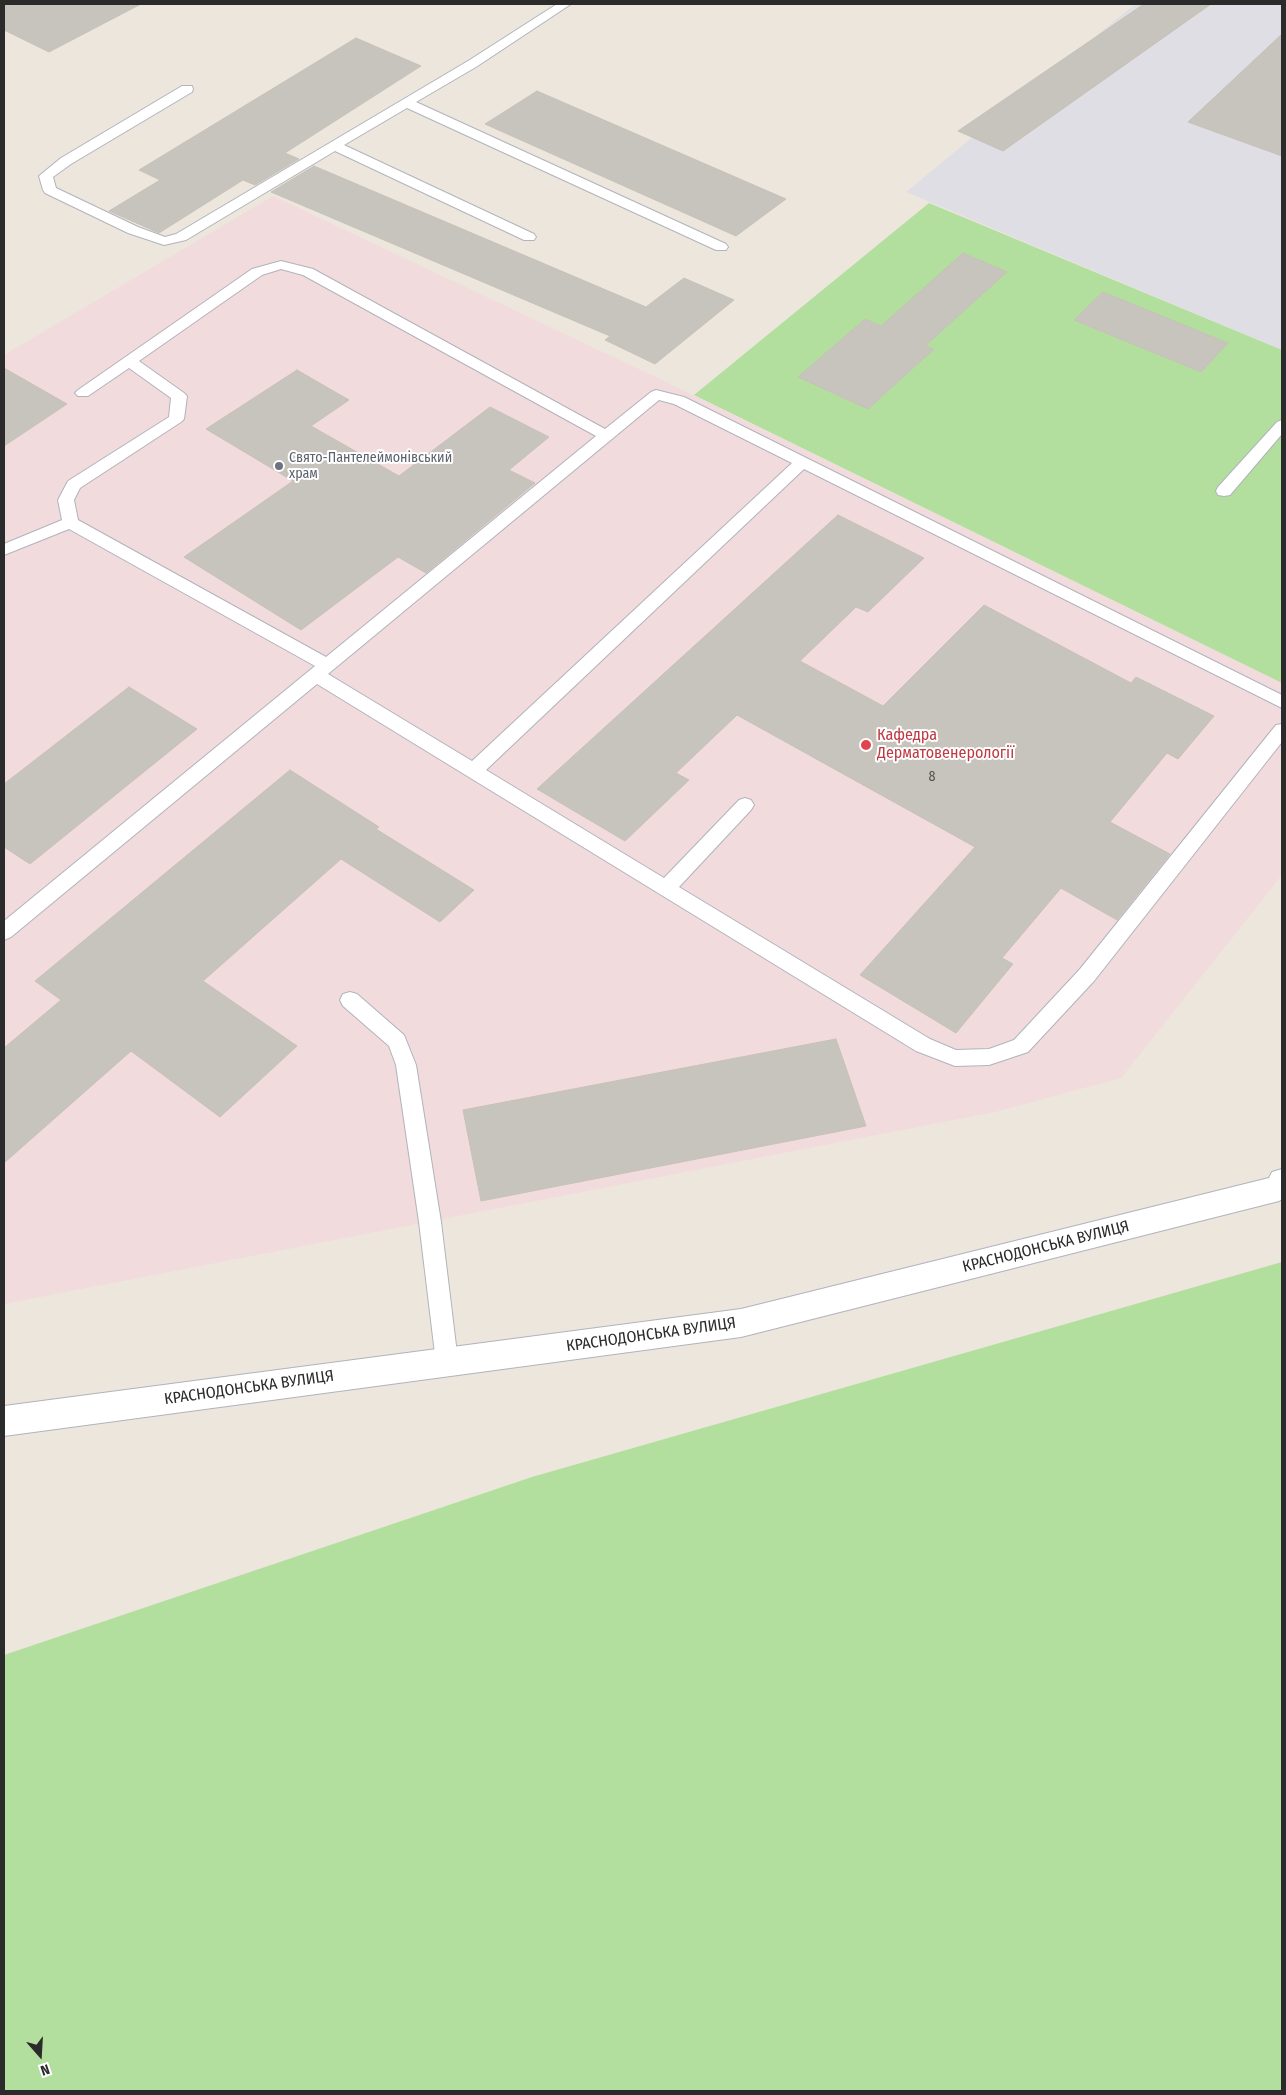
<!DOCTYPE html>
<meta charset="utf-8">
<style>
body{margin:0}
#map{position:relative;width:1286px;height:2095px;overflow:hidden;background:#ece6dd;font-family:"Fira Sans Condensed",sans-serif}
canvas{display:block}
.frame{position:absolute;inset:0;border:5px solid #2b2b2b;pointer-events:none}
.north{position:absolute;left:15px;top:2030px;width:50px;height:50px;-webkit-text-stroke:4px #fff;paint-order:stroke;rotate:161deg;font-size:14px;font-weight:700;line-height:20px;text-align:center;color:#2b2b2b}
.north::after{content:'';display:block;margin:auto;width:18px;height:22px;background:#2b2b2b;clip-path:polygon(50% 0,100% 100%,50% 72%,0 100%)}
</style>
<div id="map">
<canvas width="1286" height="2095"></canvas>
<div class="frame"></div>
<div class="north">N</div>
</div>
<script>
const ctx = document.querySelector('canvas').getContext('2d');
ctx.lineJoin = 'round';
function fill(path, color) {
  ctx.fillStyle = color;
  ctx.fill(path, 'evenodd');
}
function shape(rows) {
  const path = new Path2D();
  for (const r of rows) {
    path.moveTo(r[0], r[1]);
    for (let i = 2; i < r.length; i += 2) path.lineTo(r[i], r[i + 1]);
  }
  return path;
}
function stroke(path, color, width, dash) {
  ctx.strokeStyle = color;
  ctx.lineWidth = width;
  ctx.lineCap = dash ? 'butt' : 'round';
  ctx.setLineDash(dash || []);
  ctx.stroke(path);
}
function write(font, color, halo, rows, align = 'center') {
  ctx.font = font + ' "Fira Sans Condensed",sans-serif';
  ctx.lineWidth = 4;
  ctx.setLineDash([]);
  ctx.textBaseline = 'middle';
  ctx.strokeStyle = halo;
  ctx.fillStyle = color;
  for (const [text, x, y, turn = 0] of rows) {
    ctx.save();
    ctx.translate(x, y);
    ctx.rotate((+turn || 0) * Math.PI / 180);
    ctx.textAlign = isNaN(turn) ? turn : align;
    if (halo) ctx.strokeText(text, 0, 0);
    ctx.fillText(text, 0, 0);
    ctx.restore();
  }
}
fill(shape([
 [1135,4,1282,4,1282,350,906,192]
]), '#e0dee5');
fill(shape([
 [273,196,660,379,1282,683,1282,875,1121,1078,995,1112,4,1304,4,355]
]), '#f2dbdc');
fill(shape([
 [929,203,1282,350,1282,683,694,395],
 [1282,1262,1282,2091,4,2091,4,1655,532,1477]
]), '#b2df9d');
const building = shape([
 [4,4,141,4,49,52,4,30,4,4],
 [1144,4,1211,4,1003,151,958,131,1144,4],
 [1282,34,1282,156,1188,122,1282,34],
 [356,38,421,66,285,153,299,159,255,185,243,180,159,233,109,211,160,180,139,170,356,38],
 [537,91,786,199,736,236,485,124,537,91],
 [314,166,646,307,684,278,734,300,655,364,605,340,610,336,271,192,314,166],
 [963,253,1007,272,925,346,934,349,868,409,798,377,865,319,881,326,963,253],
 [1103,292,1228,343,1201,372,1074,320,1103,292],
 [4,368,67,404,4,446,4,368],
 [297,370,349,400,311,426,399,476,490,407,549,437,509,470,535,483,426,573,398,557,301,630,184,557,293,481,206,429,297,370],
 [838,515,924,558,868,612,856,607,800,661,883,706,984,605,1131,683,1136,677,1214,716,1178,759,1167,753,1110,822,1170,854,1117,920,1061,888,1002,958,1013,964,956,1033,860,975,975,847,737,715,676,773,689,780,625,841,537,789,838,515],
 [129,687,197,729,30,864,4,847,4,784,129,687],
 [290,770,379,827,376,829,474,890,440,922,341,859,203,981,297,1046,220,1117,131,1051,4,1163,4,1048,61,1000,35,981,290,770],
 [836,1039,866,1126,481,1201,463,1110,836,1039]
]);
fill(building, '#c7c3bd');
stroke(building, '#c7c2b7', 1);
const service = shape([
 [557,4,571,4,476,67,416,102,726,244,728,247,726,250,716,250,407,108,344,145,534,234,536,237,534,240,524,240,335,151,186,240,164,245,128,233,45,193,43,190,39,176,61,158,182,86,192,86,193,89,192,92,71,164,53,177,56,188,138,227,165,237,176,234,468,61,557,4],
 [281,261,313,269,605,429,651,392,656,390,684,397,1282,695,1282,708,804,469,486,770,664,878,739,800,745,798,751,800,754,805,751,810,679,887,930,1039,956,1050,989,1049,1014,1040,1080,969,1276,725,1282,724,1282,742,1094,981,1028,1052,989,1065,955,1066,916,1051,317,684,11,937,4,940,4,921,315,666,69,529,4,555,4,544,62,520,58,500,68,481,169,417,171,398,129,368,88,396,78,396,75,393,78,390,252,269,281,261],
 [281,269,303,275,596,436,326,657,78,520,74,500,80,488,181,422,184,419,187,396,184,393,139,361,262,275,281,269],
 [659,400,674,404,792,463,472,761,328,674,659,400],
 [1282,420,1282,434,1230,495,1224,496,1218,495,1216,491,1218,487,1277,422,1282,420],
 [350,992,357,994,404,1035,416,1065,441,1222,458,1362,455,1369,447,1372,439,1369,436,1362,419,1222,396,1065,389,1046,343,1006,340,1000,343,994,350,992]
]);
const minor = shape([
 [1282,1169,1282,1199,1279,1201,741,1337,4,1436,4,1406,741,1309,1269,1178,1272,1172,1282,1169]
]);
stroke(service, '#b1b3bd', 2);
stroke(minor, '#b1b3bd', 2);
fill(service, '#fff');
fill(minor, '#fff');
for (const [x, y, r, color] of [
 [279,466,5,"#6b7280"],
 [866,745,6,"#e0444e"]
]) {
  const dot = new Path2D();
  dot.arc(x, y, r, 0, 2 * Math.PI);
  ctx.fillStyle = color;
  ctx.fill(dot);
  stroke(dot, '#fff', 2);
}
write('14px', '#5b616d', '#fff', [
 ["Свято-Пантелеймонівський",289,458],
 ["храм",289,474]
], 'left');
write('14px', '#525150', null, [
 ["8",932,777]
]);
write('16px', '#be3a42', '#fff', [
 ["Кафедра",877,736],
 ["Дерматовенерології",877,754]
], 'left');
write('16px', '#2b2b2b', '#fff', [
 ["КРАСНОДОНСЬКА ВУЛИЦЯ",1046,1247,-14],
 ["КРАСНОДОНСЬКА ВУЛИЦЯ",651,1335,-8],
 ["КРАСНОДОНСЬКА ВУЛИЦЯ",249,1388,-8]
]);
</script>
